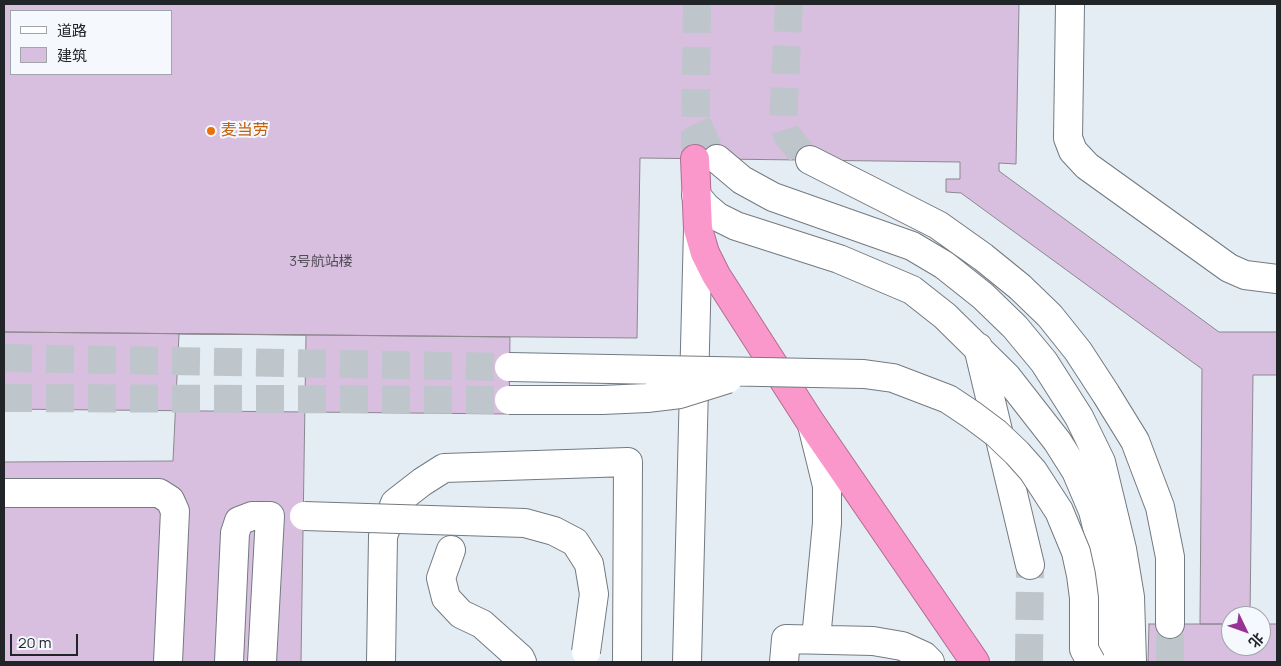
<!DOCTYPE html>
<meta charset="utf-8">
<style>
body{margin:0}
#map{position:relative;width:1281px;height:666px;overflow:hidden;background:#e5edf4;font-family:Manrope,"Noto Sans SC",sans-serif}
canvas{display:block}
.frame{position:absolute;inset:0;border:5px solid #222528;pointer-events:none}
.legend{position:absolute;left:10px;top:10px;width:162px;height:65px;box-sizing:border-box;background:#f5f9fe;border:1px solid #a1a4a8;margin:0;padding:6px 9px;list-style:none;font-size:15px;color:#222528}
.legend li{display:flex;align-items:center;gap:10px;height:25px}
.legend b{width:25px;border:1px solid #a1a4a8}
.north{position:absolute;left:1221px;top:606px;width:50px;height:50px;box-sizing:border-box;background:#f5f9fe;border:1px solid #a1a4a8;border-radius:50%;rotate:132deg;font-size:14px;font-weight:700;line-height:20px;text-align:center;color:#222528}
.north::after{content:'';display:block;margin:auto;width:18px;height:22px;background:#993296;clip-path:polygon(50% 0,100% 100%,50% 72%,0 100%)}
.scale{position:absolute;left:10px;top:634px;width:68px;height:22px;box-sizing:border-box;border:2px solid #222528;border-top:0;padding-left:6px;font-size:15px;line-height:18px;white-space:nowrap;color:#222528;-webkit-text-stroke:4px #f5f9fe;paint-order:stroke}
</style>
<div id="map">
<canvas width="1281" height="666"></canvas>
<div class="frame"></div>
<ul class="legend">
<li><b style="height:6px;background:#fff"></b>道路</li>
<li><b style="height:14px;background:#d8bfdf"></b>建筑</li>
</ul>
<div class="north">北</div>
<div class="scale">20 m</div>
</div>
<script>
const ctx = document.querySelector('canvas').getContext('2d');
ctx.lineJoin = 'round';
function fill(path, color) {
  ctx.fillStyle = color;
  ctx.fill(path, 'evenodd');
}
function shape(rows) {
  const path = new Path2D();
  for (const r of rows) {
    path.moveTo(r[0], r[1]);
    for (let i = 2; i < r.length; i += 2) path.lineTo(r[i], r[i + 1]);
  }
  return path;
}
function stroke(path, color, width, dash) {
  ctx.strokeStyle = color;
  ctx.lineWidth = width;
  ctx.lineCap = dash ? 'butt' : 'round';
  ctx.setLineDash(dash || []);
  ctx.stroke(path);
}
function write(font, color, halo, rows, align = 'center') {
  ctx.font = font + ' Manrope,"Noto Sans SC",sans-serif';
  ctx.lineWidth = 4;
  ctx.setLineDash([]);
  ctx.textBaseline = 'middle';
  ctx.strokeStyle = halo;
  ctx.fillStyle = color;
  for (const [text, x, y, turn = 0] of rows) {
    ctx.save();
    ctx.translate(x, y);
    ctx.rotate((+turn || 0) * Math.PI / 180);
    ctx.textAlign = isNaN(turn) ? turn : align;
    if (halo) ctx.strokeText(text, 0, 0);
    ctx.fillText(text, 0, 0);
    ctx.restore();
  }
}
const building = shape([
 [4,4,1019,4,1016,164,999,163,999,171,1219,332,1277,332,1277,375,1253,375,1250,616,1231,616,1231,624,1200,624,1202,369,961,193,946,192,946,179,960,179,960,162,640,158,637,338,4,332,4,4],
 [11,11,171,11,171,74,11,74,11,11],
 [4,332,510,337,509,414,4,409,4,332],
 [179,334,306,335,301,662,4,662,4,462,173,461,179,334],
 [1149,624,1231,624,1231,646,1261,646,1261,624,1277,624,1277,662,1148,662,1149,624]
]);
fill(building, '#d8bfdf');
stroke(building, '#8c878e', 1);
stroke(shape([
 [789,4,783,122,787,135,804,156,810,160],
 [697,123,711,154,717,159],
 [4,358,509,367],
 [4,398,509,400],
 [1029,662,1030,565],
 [1170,662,1170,624]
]), '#bec5cb', 28, [28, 14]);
stroke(shape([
 [695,159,697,4]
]), '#bec5cb', 28, [28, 14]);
const minor = shape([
 [1070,4,1068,138,1073,151,1087,166,1229,268,1245,275,1277,279],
 [717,159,742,180,773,197,912,246,944,265,983,296,1015,327,1044,362,1079,417,1101,462,1122,549,1130,597,1132,662],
 [810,160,938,225,983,257,1020,287,1050,316,1078,351,1106,394,1135,441,1160,507,1170,557,1170,624],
 [696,195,706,207,718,217,736,226,839,259,912,290,945,316,1007,377,1057,441,1076,471,1093,511,1111,584,1111,662],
 [978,347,1030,565],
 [812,425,827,486,827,523,816,639],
 [4,493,159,493,170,500,175,511,168,662],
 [451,550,441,578,446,598,461,614,482,624,520,658,522,662],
 [229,662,235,533,239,521,252,516,270,516,262,662],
 [381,662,383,536,395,503,422,482,444,468,628,462,627,662],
 [687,662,698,229],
 [784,662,786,639,873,641,902,646,924,656,930,662]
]);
const highway = shape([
 [695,159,698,229,705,253,716,275,811,423,975,662]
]);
stroke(minor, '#737a80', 30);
stroke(highway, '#ae6f92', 30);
stroke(minor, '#fff', 28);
stroke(highway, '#fa97cb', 28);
const minorBridge = shape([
 [509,367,864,374,893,378,948,399,972,415,996,433,1017,453,1033,471,1059,511,1076,552,1081,575,1084,598,1084,649,1091,662],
 [509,400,602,400,647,398,680,394,728,379],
 [304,516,525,523,554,531,575,542,589,564,594,594,586,652]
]);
stroke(minorBridge, '#737a80', 30, []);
stroke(minorBridge, '#fff', 28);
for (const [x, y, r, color] of [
 [211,131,5,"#e8710a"]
]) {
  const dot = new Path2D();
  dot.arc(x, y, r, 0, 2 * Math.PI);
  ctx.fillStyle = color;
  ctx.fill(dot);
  stroke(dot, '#f5f9fe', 2);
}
write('14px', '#504c56', null, [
 ["3号航站楼",321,262]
]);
write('16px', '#c56008', '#f5f9fe', [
 ["麦当劳",221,131]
], 'left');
</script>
